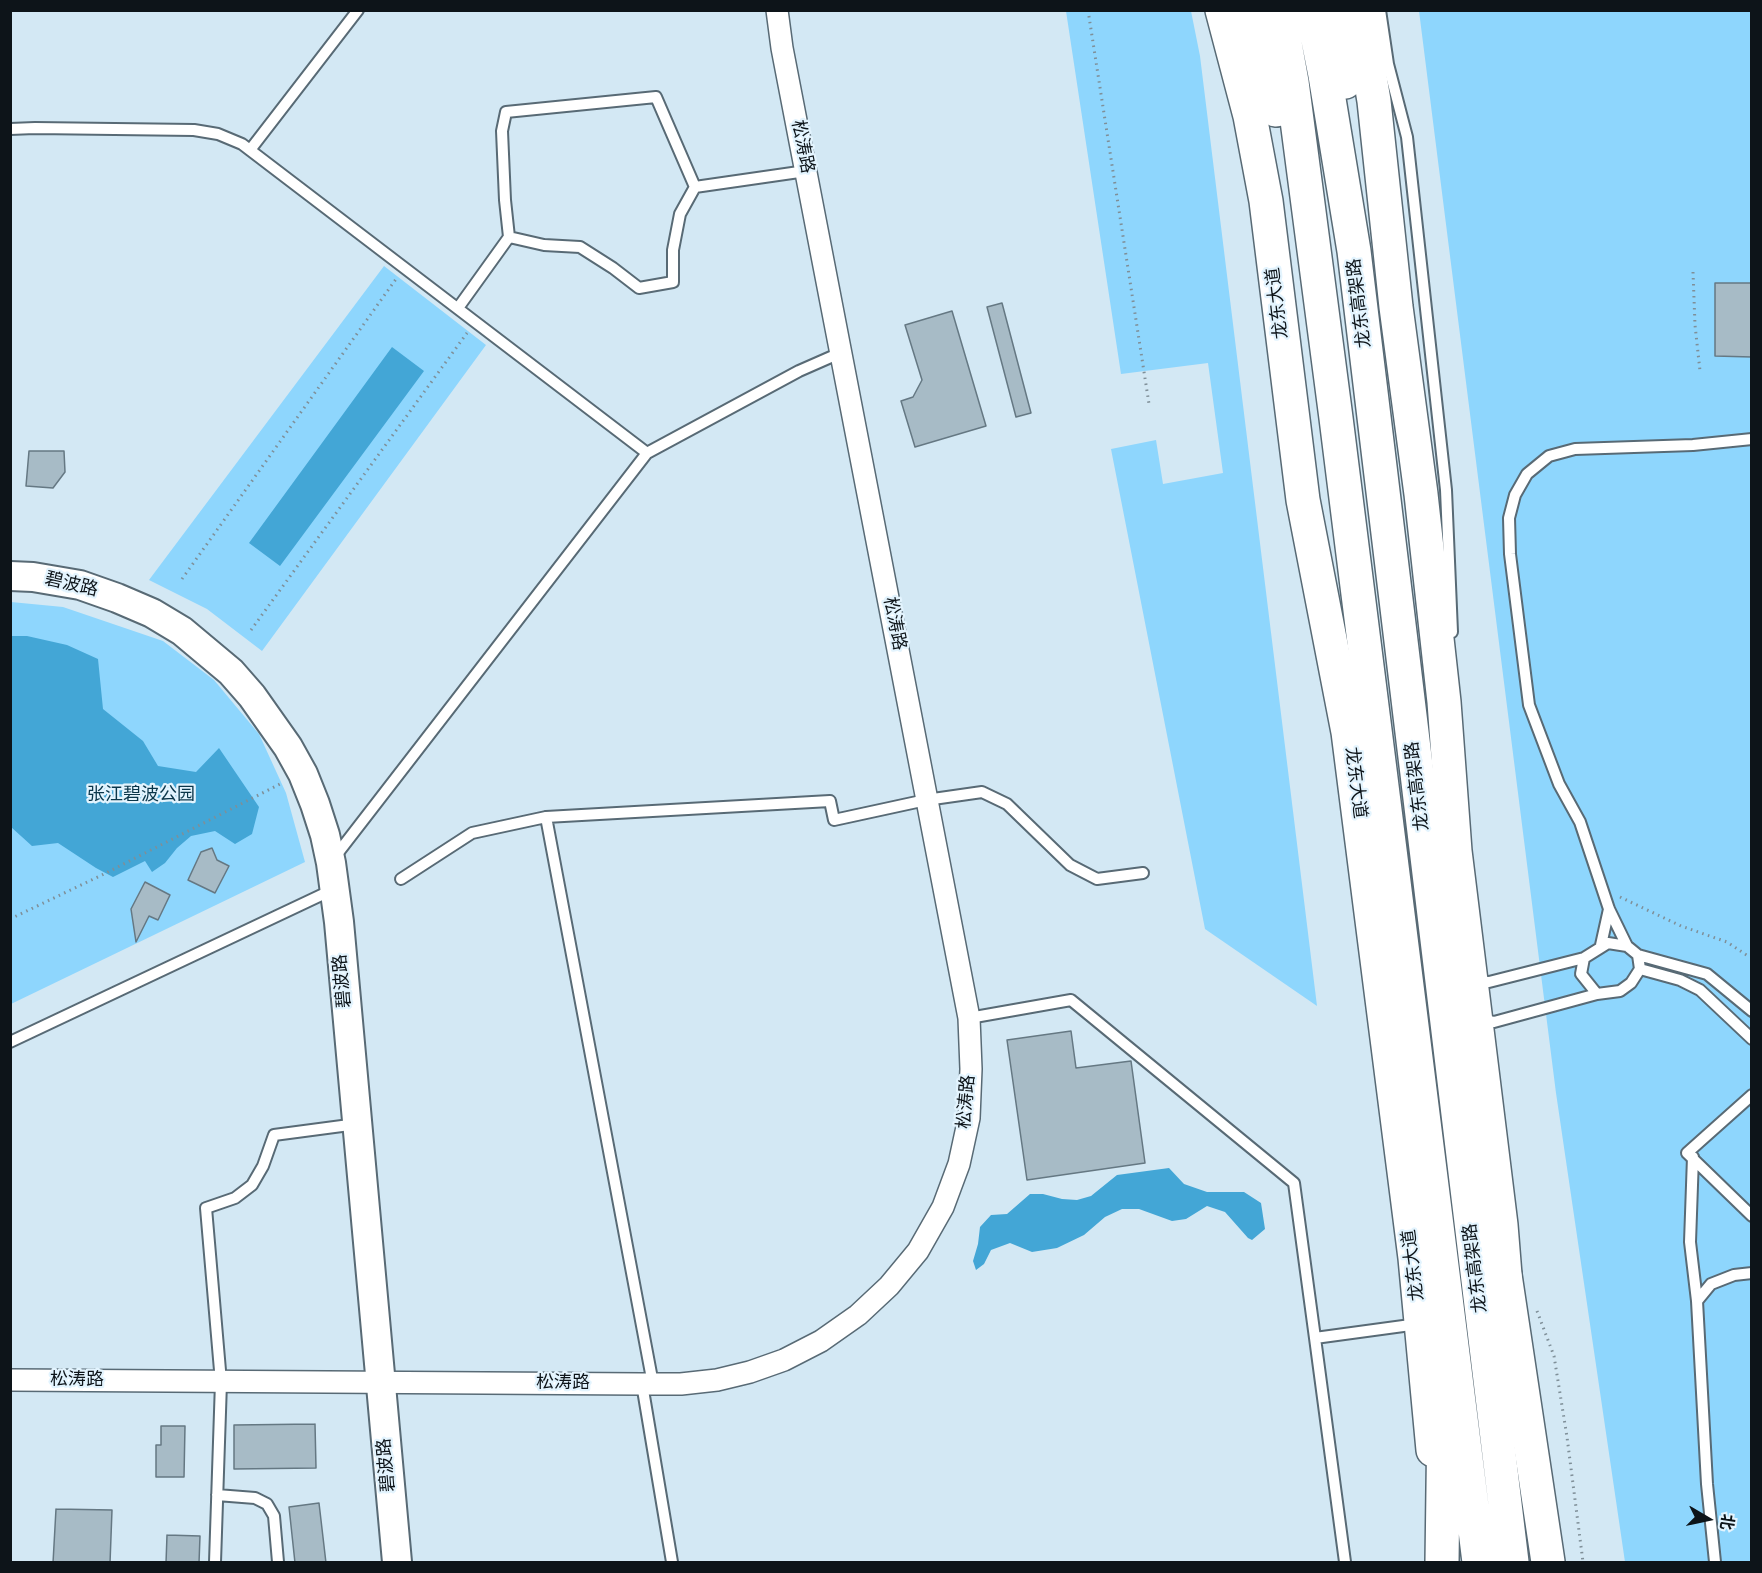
<!DOCTYPE html>
<meta charset="utf-8">
<style>
body{margin:0}
#map{position:relative;width:1762px;height:1573px;overflow:hidden;background:#d3e8f4;font-family:Overpass,"Noto Sans SC",sans-serif}
canvas{display:block}
.frame{position:absolute;inset:0;border:12px solid #0d1419;pointer-events:none}
.north{position:absolute;left:1678px;top:1489px;width:60px;height:60px;-webkit-text-stroke:4px #e3f4fe;paint-order:stroke;rotate:99deg;font-size:16px;font-weight:700;line-height:24px;text-align:center;color:#0d1419}
.north::after{content:'';display:block;margin:auto;width:21px;height:27px;background:#0d1419;clip-path:polygon(50% 0,100% 100%,50% 72%,0 100%)}
</style>
<div id="map">
<canvas width="1762" height="1573"></canvas>
<div class="frame"></div>
<div class="north">北</div>
</div>
<script>
const ctx = document.querySelector('canvas').getContext('2d');
ctx.lineJoin = 'round';
function fill(path, color) {
  ctx.fillStyle = color;
  ctx.fill(path, 'evenodd');
}
function shape(rows) {
  const path = new Path2D();
  for (const r of rows) {
    path.moveTo(r[0], r[1]);
    for (let i = 2; i < r.length; i += 2) path.lineTo(r[i], r[i + 1]);
  }
  return path;
}
function stroke(path, color, width, dash) {
  ctx.strokeStyle = color;
  ctx.lineWidth = width;
  ctx.lineCap = dash ? 'butt' : 'round';
  ctx.setLineDash(dash || []);
  ctx.stroke(path);
}
function write(font, color, halo, rows, align = 'center') {
  ctx.font = font + ' Overpass,"Noto Sans SC",sans-serif';
  ctx.lineWidth = 4.5;
  ctx.setLineDash([]);
  ctx.textBaseline = 'middle';
  ctx.strokeStyle = halo;
  ctx.fillStyle = color;
  for (const [text, x, y, turn = 0] of rows) {
    ctx.save();
    ctx.translate(x, y);
    ctx.rotate((+turn || 0) * Math.PI / 180);
    ctx.textAlign = isNaN(turn) ? turn : align;
    if (halo) ctx.strokeText(text, 0, 0);
    ctx.fillText(text, 0, 0);
    ctx.restore();
  }
}
fill(shape([
 [1066,11,1191,11,1200,56,1317,1006,1205,929,1111,449,1156,440,1163,484,1223,473,1208,363,1121,374],
 [1419,11,1751,11,1751,1562,1625,1562,1556,1093],
 [384,266,486,345,262,651,207,609,149,580],
 [11,602,63,607,163,641,214,680,259,734,286,793,305,862,11,1004]
]), '#8ed6fd');
fill(shape([
 [392,347,424,371,280,566,249,543],
 [11,636,27,636,67,645,98,659,103,709,143,741,158,766,196,772,219,748,259,807,252,834,235,844,215,831,191,836,177,848,165,863,152,872,145,861,113,877,96,868,58,843,32,846,11,827],
 [1169,1168,1184,1184,1207,1192,1244,1192,1261,1203,1265,1229,1252,1240,1248,1238,1225,1212,1207,1206,1186,1219,1172,1221,1139,1209,1122,1209,1105,1217,1084,1235,1057,1248,1032,1252,1010,1243,991,1250,984,1264,976,1270,973,1261,978,1244,980,1227,991,1215,1007,1214,1030,1194,1043,1194,1062,1199,1077,1200,1091,1196,1117,1175]
]), '#43a6d6');
const building = shape([
 [1715,283,1752,283,1752,357,1715,356,1715,283],
 [1002,303,1031,413,1016,417,987,307,1002,303],
 [952,311,986,426,915,447,901,401,913,397,922,380,905,325,952,311],
 [29,451,64,451,65,472,53,488,26,486,29,451],
 [212,848,217,860,229,866,215,893,188,880,201,852,212,848],
 [145,882,170,895,158,920,149,916,136,942,131,909,145,882],
 [1071,1031,1076,1068,1131,1061,1145,1163,1027,1180,1007,1040,1071,1031],
 [315,1424,316,1468,234,1469,234,1425,315,1424],
 [161,1426,185,1426,184,1477,156,1477,156,1445,161,1445,161,1426],
 [319,1503,326,1563,295,1563,289,1507,319,1503],
 [56,1509,112,1510,110,1563,53,1563,56,1509],
 [167,1535,200,1536,199,1563,166,1563,167,1535]
]);
fill(building, '#a7bbc6');
stroke(building, '#657883', 1.5);
const lane = shape([
 [1380,10,1388,64,1407,137,1446,490,1452,632],
 [10,129,35,128,194,130,218,134,242,144,647,453],
 [250,150,358,10],
 [695,187,680,214,673,250,673,282,639,288,613,268,580,247,544,245,509,237,505,200,502,131,506,112,656,97,695,187,806,171],
 [458,308,509,237],
 [334,858,647,453,799,371,840,353],
 [401,879,472,833,546,817],
 [1608,943,1627,946,1638,955,1640,969,1631,983,1620,991,1597,994,1581,974,1584,958,1608,943],
 [1601,945,1609,909],
 [1627,946,1609,909,1580,822,1559,784,1529,705,1510,554,1509,518,1515,495,1527,474,1549,456,1575,449,1693,445,1752,439],
 [1638,955,1707,974,1752,1011],
 [1640,969,1680,980,1700,990,1752,1039],
 [1473,981,1489,982,1584,958],
 [969,1018,1071,1000,1294,1183,1315,1338,1418,1324],
 [1479,1019,1494,1022,1597,994],
 [10,1042,332,890],
 [1752,1095,1687,1153,1752,1216],
 [1693,1157,1690,1242,1697,1301],
 [1315,1338,1345,1562],
 [642,1384,672,1562],
 [653,1384,546,817,830,801,834,820,926,800,982,792,1007,804,1070,865,1097,879,1143,873],
 [217,1495,255,1498,267,1504,274,1516,278,1562],
 [215,1562,221,1382,206,1208,235,1198,252,1185,263,1166,274,1135,357,1124],
 [1715,1562,1707,1484,1697,1301,1711,1284,1734,1275,1752,1273]
]);
const street = shape([
 [10,1380,642,1384,681,1384,717,1380,750,1372,784,1360,821,1341,858,1315,889,1286,918,1251,943,1207,959,1164,969,1118,971,1069,969,1018,782,48,777,10]
]);
const secondary = shape([
 [10,576,33,577,80,585,117,598,152,613,182,631,231,672,252,696,288,747,303,774,315,804,325,835,331,863,339,922,397,1562]
]);
const primary = shape([
 [1222,10,1250,116,1266,201,1303,500,1348,732,1415,1258,1433,1450],
 [1359,10,1374,101,1396,307,1421,494,1444,702,1455,851,1501,1225,1505,1275,1548,1562]
]);
const highway = shape([
 [1251,10,1276,110],
 [1279,10,1292,82,1336,418,1479,1562],
 [1312,10,1325,75,1354,251,1512,1562],
 [1339,10,1345,82],
 [1505,1275,1507,1366],
 [1442,1562,1444,1415]
]);
stroke(lane, '#586a75', 14);
stroke(street, '#586a75', 24);
stroke(secondary, '#586a75', 32);
stroke(primary, '#586a75', 36);
stroke(highway, '#586a75', 36);
stroke(shape([
 [1088,10,1149,404],
 [1693,272,1695,325,1700,371],
 [182,579,396,279],
 [251,630,467,333],
 [1620,897,1681,926,1727,942,1748,956,1752,956],
 [10,919,104,874,282,783],
 [1537,1311,1554,1356,1567,1437,1583,1562]
]), '#7f8f98', 3, [1.5, 4.5]);
stroke(lane, '#fff', 10);
stroke(street, '#fff', 21);
stroke(secondary, '#fff', 28);
stroke(primary, '#fff', 33);
stroke(highway, '#fff', 33);
write('18px', '#0d1419', '#e3f4fe', [
 ["松涛路",801,147,79],
 ["龙东大道",1279,303,-97],
 ["龙东高架路",1361,303,-97],
 ["碧波路",71,586,13],
 ["松涛路",893,624,79],
 ["龙东大道",1354,783,83],
 ["龙东高架路",1419,786,-97],
 ["碧波路",344,981,-95],
 ["松涛路",968,1102,-85],
 ["龙东大道",1415,1265,-97],
 ["龙东高架路",1477,1268,-97],
 ["松涛路",77,1381],
 ["松涛路",563,1384],
 ["碧波路",388,1465,-95]
]);
write('18px', '#0a364a', '#e3f4fe', [
 ["张江碧波公园",141,796]
]);
</script>
